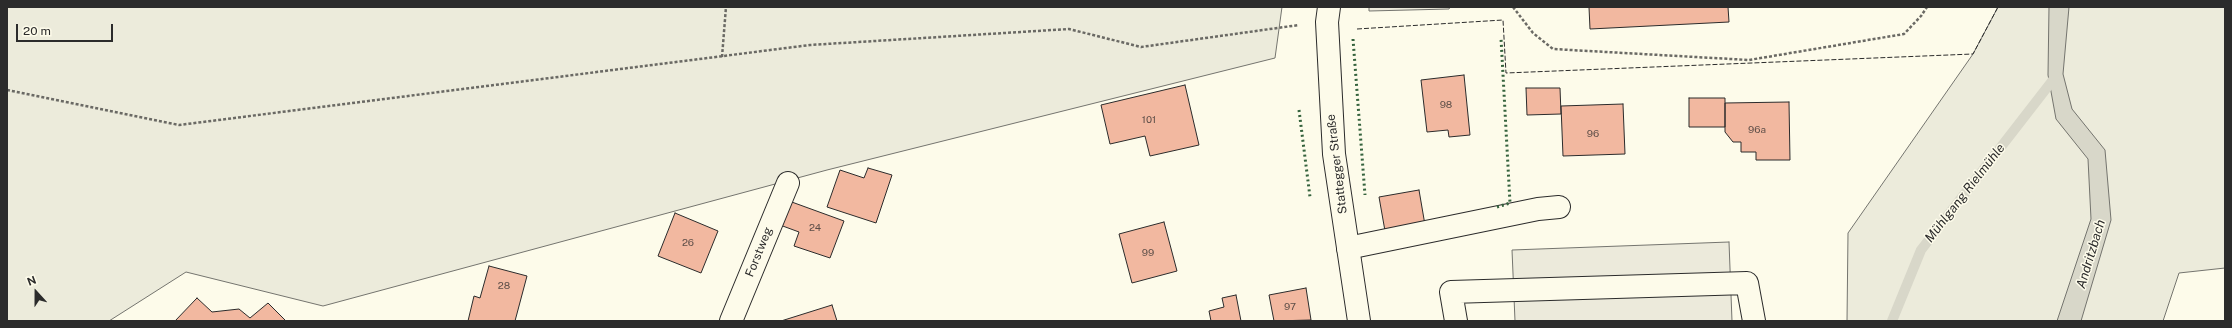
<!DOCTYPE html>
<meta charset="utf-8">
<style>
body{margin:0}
#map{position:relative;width:2232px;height:328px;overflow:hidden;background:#fdfbea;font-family:"Public Sans",sans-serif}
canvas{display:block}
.frame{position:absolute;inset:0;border:8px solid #2b2b2b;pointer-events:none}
.north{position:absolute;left:16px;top:272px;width:40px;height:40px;-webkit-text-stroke:3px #fdfbea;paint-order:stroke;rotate:339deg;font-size:11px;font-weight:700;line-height:16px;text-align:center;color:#2b2b2b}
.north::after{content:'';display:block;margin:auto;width:14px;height:18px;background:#2b2b2b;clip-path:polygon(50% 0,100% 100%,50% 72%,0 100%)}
.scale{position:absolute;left:16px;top:24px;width:97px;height:18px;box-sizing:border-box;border:2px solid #2b2b2b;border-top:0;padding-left:5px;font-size:12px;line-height:14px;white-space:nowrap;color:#2b2b2b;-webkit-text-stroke:3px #fdfbea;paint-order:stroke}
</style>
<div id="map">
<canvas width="2232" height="328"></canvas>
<div class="frame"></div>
<div class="north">N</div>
<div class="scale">20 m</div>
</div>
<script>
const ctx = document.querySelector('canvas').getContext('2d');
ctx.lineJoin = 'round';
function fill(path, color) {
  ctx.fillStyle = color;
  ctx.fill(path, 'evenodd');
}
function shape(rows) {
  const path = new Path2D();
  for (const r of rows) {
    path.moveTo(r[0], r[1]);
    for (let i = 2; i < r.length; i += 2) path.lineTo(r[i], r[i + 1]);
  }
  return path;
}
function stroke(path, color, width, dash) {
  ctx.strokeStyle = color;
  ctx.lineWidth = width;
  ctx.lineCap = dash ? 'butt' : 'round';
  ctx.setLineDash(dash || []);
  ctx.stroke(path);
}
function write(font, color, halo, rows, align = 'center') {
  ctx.font = font + ' "Public Sans",sans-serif';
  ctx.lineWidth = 3;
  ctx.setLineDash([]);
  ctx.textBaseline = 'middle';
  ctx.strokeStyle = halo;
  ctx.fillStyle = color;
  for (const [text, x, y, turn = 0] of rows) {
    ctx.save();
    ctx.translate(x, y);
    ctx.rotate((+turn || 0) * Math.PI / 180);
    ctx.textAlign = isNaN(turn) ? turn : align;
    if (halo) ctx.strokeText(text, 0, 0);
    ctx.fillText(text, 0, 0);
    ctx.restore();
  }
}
const green = shape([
 [7,7,1282,7,1275,58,827,170,323,306,186,272,109,321,7,321,7,7],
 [1998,7,2225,7,2225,268,2179,273,2163,321,1847,321,1848,233,1973,54,1998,7]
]);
fill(green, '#ecebdb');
stroke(green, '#74746e', 1);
const parking = shape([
 [1369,7,1450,7,1449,9,1369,11,1369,7],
 [1729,242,1732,321,1515,321,1512,250,1729,242]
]);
fill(parking, '#eceadb');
stroke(parking, '#74746e', 1);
const water = shape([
 [2049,7,2069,7,2063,74,2072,109,2105,150,2111,220,2081,321,2057,321,2091,219,2088,159,2056,119,2048,75,2049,7]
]);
fill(water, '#d8d7c9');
stroke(water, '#74746e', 1);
stroke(shape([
 [1892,321,1921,250,2056,76]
]), '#d8d7c9', 10);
const building = shape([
 [1589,7,1728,7,1729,22,1590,29,1589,7],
 [1464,75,1470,135,1449,137,1448,130,1427,132,1421,80,1464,75],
 [1185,85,1199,145,1150,156,1145,136,1110,144,1101,105,1185,85],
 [1526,88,1560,88,1561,114,1527,115,1526,88],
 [1689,98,1725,98,1725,127,1689,127,1689,98],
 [1789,102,1790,160,1756,160,1756,152,1741,152,1741,142,1733,142,1725,132,1725,103,1789,102],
 [1623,104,1625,154,1563,156,1561,106,1623,104],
 [868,168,892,175,876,223,827,207,840,170,864,178,868,168],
 [1419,190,1425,225,1385,231,1379,197,1419,190],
 [789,201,844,221,830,258,794,246,799,232,780,225,789,201],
 [675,213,718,231,701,273,658,256,675,213],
 [1164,222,1177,271,1132,283,1119,234,1164,222],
 [489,266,527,276,515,321,468,321,474,296,480,298,489,266],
 [1306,288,1311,320,1274,321,1269,295,1306,288],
 [1236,295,1241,321,1211,321,1209,311,1224,307,1222,298,1236,295],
 [197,298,212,312,239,309,250,318,268,303,286,321,175,321,197,298],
 [832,305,837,321,781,321,832,305]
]);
fill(building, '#f2b8a0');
stroke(building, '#2b2b2b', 1);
const minor = shape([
 [1348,248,1538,209,1559,207],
 [731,321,788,183],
 [1456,321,1451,292,1747,283,1754,321]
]);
const major = shape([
 [1329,7,1327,22,1334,154,1359,321]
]);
stroke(minor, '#2b2b2b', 24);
stroke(major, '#2b2b2b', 24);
stroke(shape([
 [1513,7,1533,33,1553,49,1749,60,1904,34,1921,16,1927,7],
 [722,57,726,7],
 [7,90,179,125,810,45,1069,29,1141,47,1299,25]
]), '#6a6964', 2.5, [3, 2]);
stroke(minor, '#fdfbea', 22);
stroke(major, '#fdfbea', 22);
stroke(shape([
 [1353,39,1365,195],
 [1299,110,1310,197],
 [1497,207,1510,203,1501,38]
]), '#34623c', 3, [2, 3]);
stroke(shape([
 [1357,29,1503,20,1506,73,1973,54,1998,7]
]), '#2b2b2b', 1, [5, 2]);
write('10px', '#5d4e48', null, [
 ["98",1446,105],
 ["101",1149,120],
 ["96a",1757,130],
 ["96",1593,134],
 ["24",815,228],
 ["26",688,243],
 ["99",1148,253],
 ["28",504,286],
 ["97",1290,307]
]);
write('12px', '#2b2b2b', '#fdfbea', [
 ["Stattegger Straße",1337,164,-97],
 ["Forstweg",759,252,-68]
]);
write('italic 13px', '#2b2b2b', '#fdfbea', [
 ["Mühlgang Rielmühle",1965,193,-52],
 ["Andritzbach",2091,254,-73]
]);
</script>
